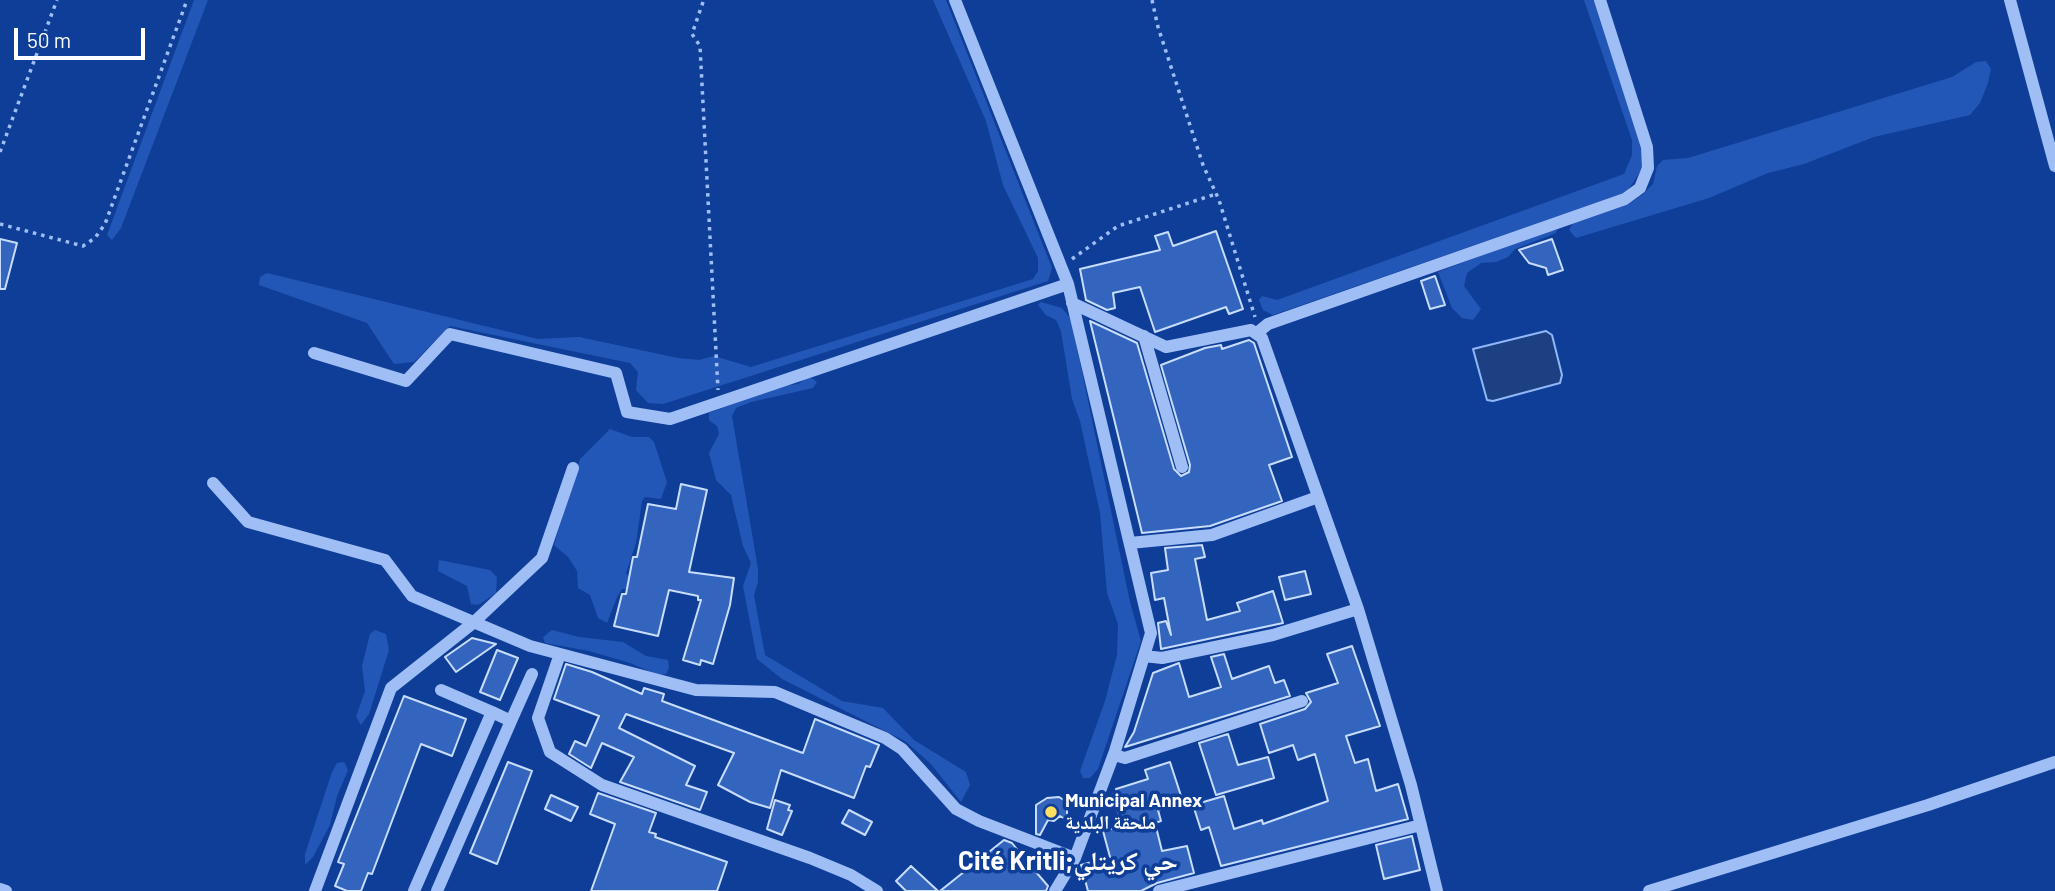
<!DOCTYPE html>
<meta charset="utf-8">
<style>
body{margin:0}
#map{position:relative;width:2055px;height:891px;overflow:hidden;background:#0f3e98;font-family:Barlow,sans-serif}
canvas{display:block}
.scale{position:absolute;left:14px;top:28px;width:131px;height:32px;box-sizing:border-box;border:4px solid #fff;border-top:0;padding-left:9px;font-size:21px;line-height:24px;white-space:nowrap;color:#fff;-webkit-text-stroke:5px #0f3e98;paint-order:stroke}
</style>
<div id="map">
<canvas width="2055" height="891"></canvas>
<div class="scale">50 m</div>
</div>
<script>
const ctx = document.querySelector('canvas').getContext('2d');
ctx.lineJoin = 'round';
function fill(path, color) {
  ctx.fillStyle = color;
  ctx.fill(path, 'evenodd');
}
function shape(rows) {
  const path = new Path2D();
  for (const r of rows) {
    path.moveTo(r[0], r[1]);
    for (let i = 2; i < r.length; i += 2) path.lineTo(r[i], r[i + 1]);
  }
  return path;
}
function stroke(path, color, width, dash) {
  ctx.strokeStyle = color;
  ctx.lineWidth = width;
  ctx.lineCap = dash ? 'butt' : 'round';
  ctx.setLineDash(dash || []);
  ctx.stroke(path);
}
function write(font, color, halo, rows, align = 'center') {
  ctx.font = font + ' Barlow,"Noto Naskh Arabic",sans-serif';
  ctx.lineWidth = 7;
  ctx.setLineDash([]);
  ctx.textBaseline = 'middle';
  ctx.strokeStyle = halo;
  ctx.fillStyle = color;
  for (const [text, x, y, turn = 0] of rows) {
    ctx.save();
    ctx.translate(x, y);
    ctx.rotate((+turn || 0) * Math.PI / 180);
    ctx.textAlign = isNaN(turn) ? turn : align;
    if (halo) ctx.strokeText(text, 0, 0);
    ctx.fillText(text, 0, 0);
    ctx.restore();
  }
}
fill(shape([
 [194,0,208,0,121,228,112,240,107,235],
 [933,0,946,0,1052,268,1048,281,663,404,648,403,636,390,638,372,630,363,450,326,414,362,394,364,367,323,259,285,260,277,267,273,538,339,579,337,678,358,699,360,714,356,751,367,1033,279,1038,271,1038,258,1003,185,986,121],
 [1584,0,1595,0,1641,143,1643,167,1627,192,1273,315,1263,310,1259,300,1262,296,1277,300,1624,174,1632,155,1632,140],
 [1986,61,1991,69,1988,83,1980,103,1970,115,1874,137,1804,164,1768,173,1709,198,1576,238,1569,230,1573,223,1629,204,1643,194,1653,184,1657,166,1663,160,1688,158,1952,77,1976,62],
 [1553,229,1557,230,1556,233,1515,249,1508,257,1496,262,1481,263,1467,273,1464,286,1481,309,1473,320,1462,318,1452,308,1438,272],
 [1041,302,1062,308,1071,319,1130,602,1141,641,1098,769,1090,778,1083,778,1080,771,1105,701,1117,655,1118,624,1107,593,1100,513,1080,421,1072,399,1061,331,1056,320,1046,315,1038,305],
 [809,376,817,382,813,388,751,402,736,408,732,416,758,569,758,582,754,595,765,655,842,701,883,708,914,740,966,772,970,785,961,802,931,764,905,741,782,679,757,659,743,586,751,563,743,546,731,495,716,480,709,453,719,434,717,426,709,420,709,413,781,386,798,384],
 [610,429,632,437,649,437,654,442,667,482,661,499,645,497,642,501,636,543,626,573,633,582,630,589,622,589,617,597,607,623,598,618,590,595,578,588,577,571,568,557,554,545,580,459],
 [439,560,490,570,497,577,496,593,478,605,471,604,467,586,438,571],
 [375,630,386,634,389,650,369,714,361,725,356,717,365,691,362,666,370,634],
 [552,630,579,637,623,642,646,656,668,660,669,668,666,674,658,675,630,663,589,651,545,643,543,637],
 [344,762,348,770,337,796,330,825,313,857,305,865,305,854,332,772,337,763]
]), '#2257b7');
const water = shape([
 [1546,331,1552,335,1562,375,1560,383,1493,401,1487,400,1473,349,1546,331]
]);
fill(water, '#1d4083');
stroke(water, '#91b7f8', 2);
const building = shape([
 [1216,231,1243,309,1229,314,1226,307,1155,332,1140,287,1113,293,1115,308,1107,310,1086,300,1080,269,1160,250,1155,236,1168,232,1173,246,1216,231],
 [0,239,17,243,5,289,0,289,0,239],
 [1552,239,1563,270,1548,275,1546,268,1529,263,1519,250,1552,239],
 [1435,276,1445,305,1430,309,1421,281,1435,276],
 [1090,321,1137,343,1174,469,1181,476,1189,472,1190,465,1161,365,1205,348,1221,345,1222,349,1249,340,1254,343,1292,457,1269,465,1282,501,1210,526,1142,533,1090,321],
 [681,484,707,490,689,572,734,578,730,605,713,664,701,660,700,665,683,660,701,600,698,600,698,596,669,590,658,636,614,626,622,594,626,594,633,557,637,557,648,504,676,509,681,484],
 [1202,545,1205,557,1195,559,1207,620,1240,611,1237,603,1273,591,1283,623,1161,649,1158,623,1166,621,1171,635,1164,598,1155,600,1151,573,1168,570,1165,548,1202,545],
 [1305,571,1311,594,1285,600,1279,577,1305,571],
 [472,638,496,644,456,672,445,657,472,638],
 [1352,646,1380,726,1346,736,1355,763,1368,759,1376,791,1398,784,1408,819,1221,866,1209,827,1201,830,1193,805,1224,796,1234,829,1262,820,1263,824,1328,801,1315,754,1298,760,1293,745,1269,753,1260,724,1305,709,1311,702,1306,693,1338,683,1327,654,1352,646],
 [497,650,518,658,500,700,480,692,497,650],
 [1224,654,1232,679,1269,666,1275,683,1284,680,1290,696,1125,747,1134,732,1153,673,1179,663,1189,697,1221,687,1211,657,1224,654],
 [566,664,592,672,642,694,644,688,664,694,662,701,800,752,803,753,815,719,879,745,870,767,866,766,854,798,781,770,770,808,750,802,718,785,734,753,626,714,619,728,695,766,686,785,707,792,700,810,620,782,634,757,602,743,591,768,569,754,575,741,586,746,599,716,554,699,566,664],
 [404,696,466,719,452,756,421,744,372,874,368,873,361,891,347,891,335,886,344,864,338,862,404,696],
 [1228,734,1238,765,1268,757,1274,778,1216,795,1199,743,1228,734],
 [508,762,532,771,497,864,470,853,508,762],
 [1170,762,1183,802,1158,810,1161,821,1155,823,1162,851,1187,846,1194,873,1157,883,1141,891,1088,891,1081,865,1110,857,1103,831,1122,826,1113,794,1117,793,1116,789,1148,779,1145,770,1170,762],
 [598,793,656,813,649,832,656,834,655,837,727,862,717,891,591,891,615,824,590,814,598,793],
 [551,795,578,807,571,821,545,809,551,795],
 [1059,797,1067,802,1067,820,1060,816,1054,821,1048,820,1040,835,1036,834,1036,805,1047,798,1059,797],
 [775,800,790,805,788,810,792,811,782,835,767,829,775,800],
 [849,810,872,822,865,835,842,823,849,810],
 [1412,836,1420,870,1384,879,1376,845,1412,836],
 [1004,840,1012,843,1024,858,1048,886,1046,891,940,891,1004,840],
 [911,866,938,891,906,891,896,881,911,866]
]);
fill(building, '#3465be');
stroke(building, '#c8dcfe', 2);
stroke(shape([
 [1152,0,1158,27,1203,165,1219,200,1255,317],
 [703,2,692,34,700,46,718,390],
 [0,152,57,0],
 [0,224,83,246,95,238,105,224,187,0],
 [1072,259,1118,226,1216,194]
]), '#9fbef5', 3.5, [3.5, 5]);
stroke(shape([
 [955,0,1068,284,1151,633,1115,751,1075,858,1055,891],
 [2010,0,2055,166],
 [1072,303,1166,347,1251,330,1262,338,1358,609,1411,785,1437,891],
 [1257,333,1268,324,1625,199,1640,188,1648,168,1647,147,1600,0],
 [1144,336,1182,467],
 [314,353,406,381,450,334,616,373,627,412,670,419,1068,284],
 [213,483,248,522,385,560,412,596,530,646,696,690,775,692,885,738,902,749,956,809,979,821,1075,858],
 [1130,543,1212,535,1318,497],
 [560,654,538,718,550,752,602,785,810,858,851,875,877,891],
 [1144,656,1162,658,1273,635,1358,609],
 [441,690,492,712],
 [1114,755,1125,758,1302,701],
 [0,889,6,891],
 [315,891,391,688,473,623,542,558,573,468],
 [414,891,492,712,511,721,532,674],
 [437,891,511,721],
 [1159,891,1421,825],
 [1649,891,1928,805,2055,762]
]), '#9fbef5', 12);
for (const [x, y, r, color] of [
 [1051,812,7,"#ffe063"]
]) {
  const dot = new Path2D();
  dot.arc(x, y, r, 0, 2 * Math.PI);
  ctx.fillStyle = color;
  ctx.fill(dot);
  stroke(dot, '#0f3e98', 2.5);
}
write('bold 19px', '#fff', '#0f3e98', [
 ["Municipal Annex",1065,801],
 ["ملحقة البلدية",1065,823]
], 'left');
write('bold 26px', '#fff', '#0f3e98', [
 ["Cité Kritli;حي كريتلي",1068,861]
]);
</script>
